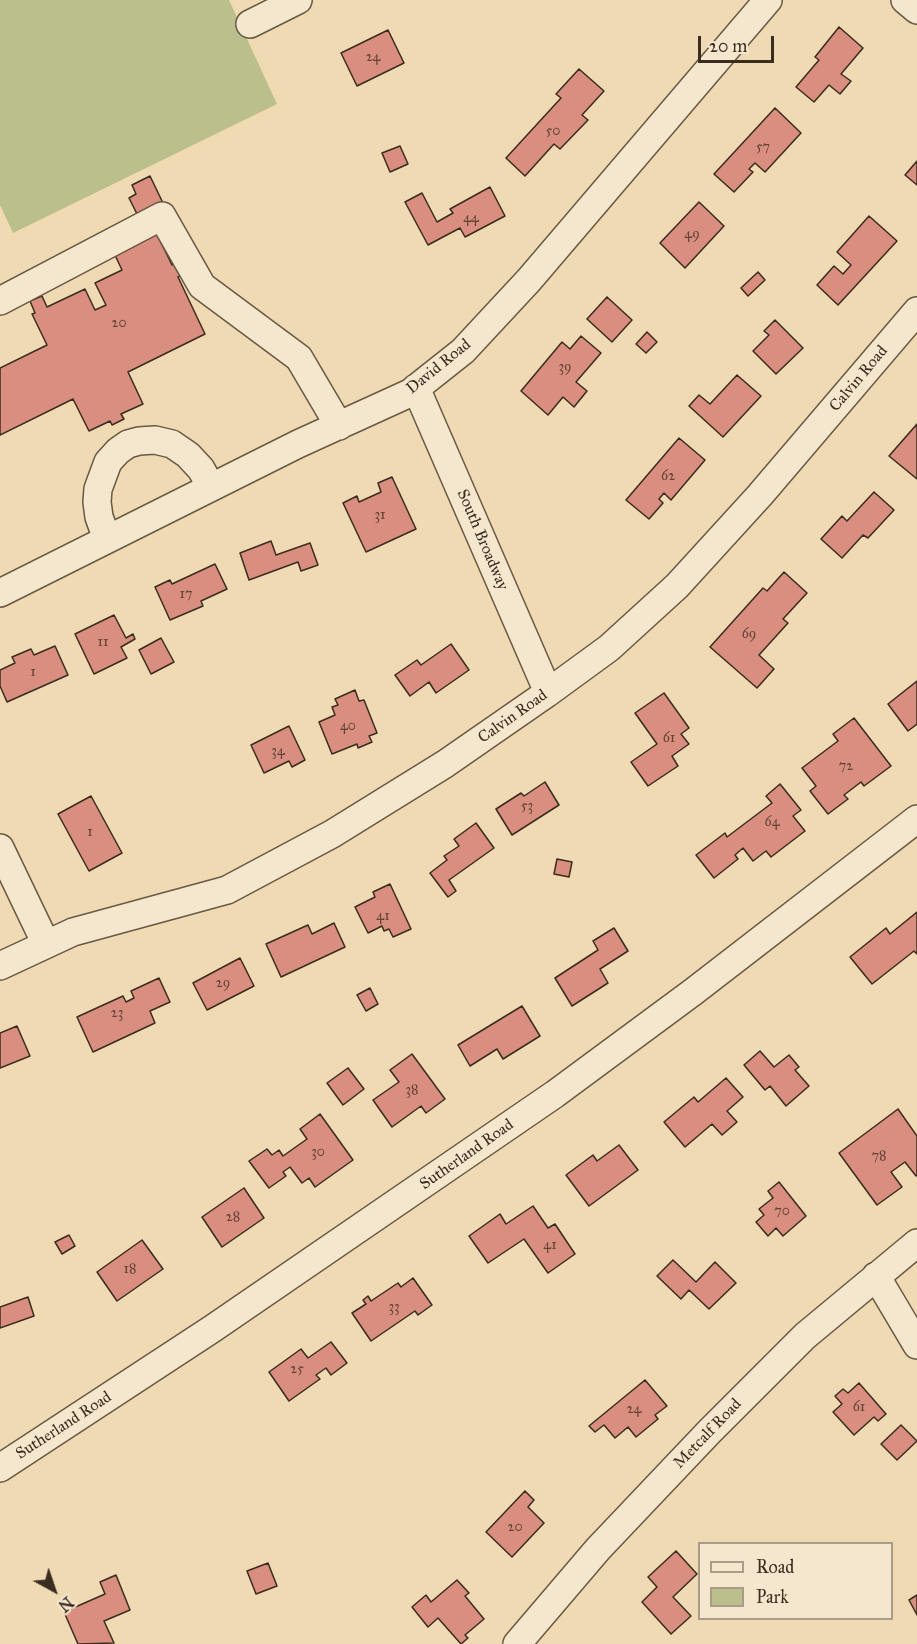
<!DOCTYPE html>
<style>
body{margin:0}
#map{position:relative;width:917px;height:1644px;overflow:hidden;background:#f0dab3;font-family:"IM FELL Great Primer",serif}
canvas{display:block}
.legend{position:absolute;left:698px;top:1542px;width:195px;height:78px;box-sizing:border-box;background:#f5e7ce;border:2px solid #aa9c88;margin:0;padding:8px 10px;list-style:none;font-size:18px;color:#3a2c1f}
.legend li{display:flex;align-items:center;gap:12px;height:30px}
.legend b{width:30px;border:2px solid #aa9c88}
.north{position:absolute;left:24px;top:1560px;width:60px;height:60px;-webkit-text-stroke:4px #f5e7ce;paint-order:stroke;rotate:140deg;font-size:16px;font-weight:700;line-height:24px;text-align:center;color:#3a2c1f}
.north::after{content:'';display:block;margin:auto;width:21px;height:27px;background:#3a2c1f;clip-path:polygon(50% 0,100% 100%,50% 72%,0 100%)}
.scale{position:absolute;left:698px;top:36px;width:76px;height:27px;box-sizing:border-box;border:3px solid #3a2c1f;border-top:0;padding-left:8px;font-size:18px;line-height:21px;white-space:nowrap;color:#3a2c1f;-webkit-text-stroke:4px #f5e7ce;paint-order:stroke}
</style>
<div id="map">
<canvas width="917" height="1644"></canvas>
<ul class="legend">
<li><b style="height:8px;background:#f5e7ce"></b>Road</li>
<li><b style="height:16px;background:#bbbf8b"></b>Park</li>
</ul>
<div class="north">N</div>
<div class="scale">20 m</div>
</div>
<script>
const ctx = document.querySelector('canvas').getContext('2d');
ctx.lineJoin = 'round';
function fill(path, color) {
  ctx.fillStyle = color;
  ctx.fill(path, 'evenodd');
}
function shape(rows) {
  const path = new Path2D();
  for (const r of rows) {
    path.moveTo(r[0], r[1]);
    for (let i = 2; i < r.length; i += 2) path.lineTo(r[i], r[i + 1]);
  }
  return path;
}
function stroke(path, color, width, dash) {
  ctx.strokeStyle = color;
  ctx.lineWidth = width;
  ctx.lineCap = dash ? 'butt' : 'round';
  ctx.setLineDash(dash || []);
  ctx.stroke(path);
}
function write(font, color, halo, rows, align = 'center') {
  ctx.font = font + ' "IM FELL Great Primer",serif';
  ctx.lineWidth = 6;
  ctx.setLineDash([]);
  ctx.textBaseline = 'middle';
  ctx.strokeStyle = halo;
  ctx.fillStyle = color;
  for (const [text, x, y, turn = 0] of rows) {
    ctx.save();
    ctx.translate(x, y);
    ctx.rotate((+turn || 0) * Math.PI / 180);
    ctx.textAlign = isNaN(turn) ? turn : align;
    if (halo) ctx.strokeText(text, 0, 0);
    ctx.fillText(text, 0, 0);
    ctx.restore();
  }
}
fill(shape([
 [0,0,229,0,277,104,13,233,0,205]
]), '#bbbf8b');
const building = shape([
 [839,27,863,48,841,74,851,81,840,94,829,85,814,102,796,87,819,60,815,57,839,27],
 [388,30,404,63,357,86,341,53,388,30],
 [579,69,604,91,582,115,588,120,560,149,554,144,525,176,506,158,561,98,556,94,579,69],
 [775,108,801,133,765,172,755,163,749,169,753,172,734,192,714,174,775,108],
 [400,146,408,164,390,172,382,153,400,146],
 [917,161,917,185,905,175,917,161],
 [150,176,163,203,138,216,129,198,136,194,132,185,150,176],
 [490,187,505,216,465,237,460,228,428,245,405,202,422,193,437,222,453,213,450,209,490,187],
 [699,202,724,226,685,268,660,243,699,202],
 [869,216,897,241,838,305,817,285,834,266,843,274,851,265,837,252,869,216],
 [156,232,172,265,176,263,182,275,178,277,205,334,128,372,143,404,121,414,124,419,112,425,110,421,89,431,73,399,0,435,0,368,47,345,32,314,35,313,30,301,42,296,47,307,85,289,95,310,106,305,95,283,122,270,114,253,156,232],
 [758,272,765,280,748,296,741,288,758,272],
 [607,297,632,320,612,342,587,319,607,297],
 [775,320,803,348,776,374,753,351,769,335,764,331,775,320],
 [647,332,657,342,646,353,636,344,647,332],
 [581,336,601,353,576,382,587,391,574,407,563,397,548,415,521,391,562,342,570,349,581,336],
 [737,375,761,396,723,437,689,406,699,395,710,404,737,375],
 [917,424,917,479,889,456,917,424],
 [679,438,705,460,671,500,664,493,659,499,663,503,649,519,626,500,679,438],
 [392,477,416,529,366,552,343,503,357,496,359,502,381,492,378,483,392,477],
 [874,492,894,510,868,538,863,535,842,558,821,539,842,516,847,521,874,492],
 [271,541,276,555,310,543,318,565,301,571,298,562,249,580,240,553,271,541],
 [215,564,227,589,201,601,203,606,170,620,155,587,170,580,172,584,215,564],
 [784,572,807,593,783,619,788,623,759,655,774,669,757,688,710,647,763,588,767,591,784,572],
 [114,615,126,638,133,634,135,639,121,647,127,658,94,674,75,634,114,615],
 [161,638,174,662,151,674,139,650,161,638],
 [451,644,469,670,436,693,429,682,410,696,395,675,417,660,421,665,451,644],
 [55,646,68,675,7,702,0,686,0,670,15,663,12,657,31,649,34,655,55,646],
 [917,681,917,724,908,731,888,704,917,681],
 [355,690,359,701,364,700,377,733,369,736,372,742,358,748,357,744,332,754,319,722,335,715,332,707,338,705,335,699,355,690],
 [664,693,689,728,681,734,689,744,672,756,678,766,648,786,631,762,657,744,635,713,664,693],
 [854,718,891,766,864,786,861,782,844,795,848,799,828,814,810,791,816,786,802,768,838,741,833,734,854,718],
 [289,726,305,760,292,767,289,761,264,773,251,745,289,726],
 [545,782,559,805,512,835,496,809,521,793,524,796,545,782],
 [780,784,801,810,793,816,805,831,771,857,766,851,753,861,743,848,735,855,738,859,714,878,696,855,725,833,727,837,772,803,766,796,780,784],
 [91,796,122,853,89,871,58,814,91,796],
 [476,823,494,848,449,880,456,891,448,897,430,873,447,860,444,856,459,846,454,839,476,823],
 [557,859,572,862,569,877,554,874,557,859],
 [390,884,411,929,393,937,389,929,384,931,382,926,368,933,355,907,375,897,373,892,390,884],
 [917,912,917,954,914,951,872,984,850,957,886,928,890,934,917,912],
 [334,923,345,947,281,977,266,944,308,925,312,934,334,923],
 [614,928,628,951,600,969,608,983,572,1006,555,978,598,950,593,941,614,928],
 [240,958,254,986,207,1010,193,983,240,958],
 [159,978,170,1002,150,1011,155,1023,93,1052,77,1017,123,996,126,1002,134,998,131,991,159,978],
 [370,988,378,1004,366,1011,357,995,370,988],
 [522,1006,540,1036,503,1059,497,1049,470,1066,458,1045,522,1006],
 [17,1026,30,1056,0,1068,0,1033,17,1026],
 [760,1051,774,1067,789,1055,799,1067,795,1070,809,1086,786,1106,770,1086,765,1090,744,1065,760,1051],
 [412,1054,445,1099,426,1113,421,1106,392,1127,373,1100,399,1082,390,1070,412,1054],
 [348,1068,364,1089,343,1105,327,1083,348,1068],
 [726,1078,743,1097,727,1111,737,1122,722,1135,712,1124,685,1147,664,1122,694,1097,698,1102,726,1078],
 [898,1109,917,1136,917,1175,916,1176,905,1162,891,1172,902,1187,877,1205,839,1153,898,1109],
 [320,1114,353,1160,315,1187,309,1178,302,1183,290,1167,283,1172,286,1176,269,1188,249,1161,267,1149,272,1155,279,1150,283,1156,307,1139,300,1129,320,1114],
 [619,1145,638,1170,589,1206,566,1175,593,1155,597,1161,619,1145],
 [779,1182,806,1216,783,1236,776,1228,768,1236,756,1222,764,1215,759,1209,773,1198,768,1191,779,1182],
 [244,1188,264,1218,222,1247,202,1217,244,1188],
 [533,1206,548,1228,555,1224,575,1254,548,1273,524,1239,488,1263,469,1236,500,1214,506,1224,533,1206],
 [69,1235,75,1246,62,1254,55,1242,69,1235],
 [142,1240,163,1269,117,1301,97,1272,142,1240],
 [673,1260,696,1282,715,1262,736,1283,709,1309,689,1290,681,1299,657,1276,673,1260],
 [413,1278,432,1305,418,1315,415,1311,371,1341,352,1313,366,1304,363,1300,368,1296,371,1301,398,1283,401,1287,413,1278],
 [28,1297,34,1316,0,1328,0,1307,28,1297],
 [331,1342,347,1363,331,1375,326,1368,316,1375,320,1379,289,1401,269,1372,301,1349,308,1358,331,1342],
 [645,1380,667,1406,655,1415,658,1419,636,1437,628,1427,615,1438,604,1425,595,1432,589,1426,645,1380],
 [859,1383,886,1414,878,1421,874,1417,854,1435,833,1412,842,1404,835,1396,843,1389,848,1393,859,1383],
 [901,1425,917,1441,897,1460,881,1444,901,1425],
 [525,1491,534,1500,528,1507,544,1523,512,1557,486,1532,525,1491],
 [676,1551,697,1574,673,1597,691,1616,671,1634,642,1602,657,1587,648,1577,676,1551],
 [268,1563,277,1586,256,1594,247,1571,268,1563],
 [116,1575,130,1610,104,1621,114,1643,78,1644,64,1612,105,1594,100,1582,116,1575],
 [457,1580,469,1593,465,1596,484,1619,465,1635,468,1638,461,1644,438,1618,428,1627,412,1607,426,1595,431,1602,457,1580],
 [917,1595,917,1615,909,1600,917,1595]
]);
fill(building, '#d98e7f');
stroke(building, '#3a2c1f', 1.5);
const minor = shape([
 [905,0,917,10],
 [250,24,298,0],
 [0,301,162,216,202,286,299,358,339,426],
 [416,388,548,692],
 [107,539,99,517,97,502,98,489,108,462,118,451,128,444,139,441,155,440,172,444,188,455,201,469,211,487],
 [0,593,298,444,410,393,463,351,529,280,768,0],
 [0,848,46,944],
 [0,966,73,932,227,890,332,834,445,764,546,694,609,648,677,586,760,495,917,311],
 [876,1276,917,1345],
 [0,1468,212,1329,555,1094,693,992,917,819],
 [517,1644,598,1549,709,1432,805,1336,917,1243]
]);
stroke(minor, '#685844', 30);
stroke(minor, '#f5e7ce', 27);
write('14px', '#624437', null, [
 ["24",373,58],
 ["50",553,132],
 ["57",763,148],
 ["44",471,219],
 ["49",692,235],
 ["20",119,324],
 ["39",565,368],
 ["62",668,477],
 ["31",380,516],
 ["17",186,595],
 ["69",749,635],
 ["11",103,643],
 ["1",33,673],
 ["40",348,727],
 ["61",669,739],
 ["34",278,752],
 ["72",846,767],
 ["53",527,807],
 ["64",772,823],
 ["1",90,833],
 ["41",383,917],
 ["29",223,984],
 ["23",117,1014],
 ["38",412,1091],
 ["30",318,1153],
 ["78",879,1157],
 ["70",782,1212],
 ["28",233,1218],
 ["41",550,1246],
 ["18",130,1270],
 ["33",394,1308],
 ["25",297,1370],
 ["61",859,1408],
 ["24",634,1410],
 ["20",515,1528]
]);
write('16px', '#3a2c1f', '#f5e7ce', [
 ["David Road",439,367,-39],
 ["Calvin Road",859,379,-50],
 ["South Broadway",482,540,67],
 ["Calvin Road",513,717,-35],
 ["Sutherland Road",467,1155,-35],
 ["Sutherland Road",64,1426,-33],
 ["Metcalf Road",708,1434,-46]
]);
</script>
